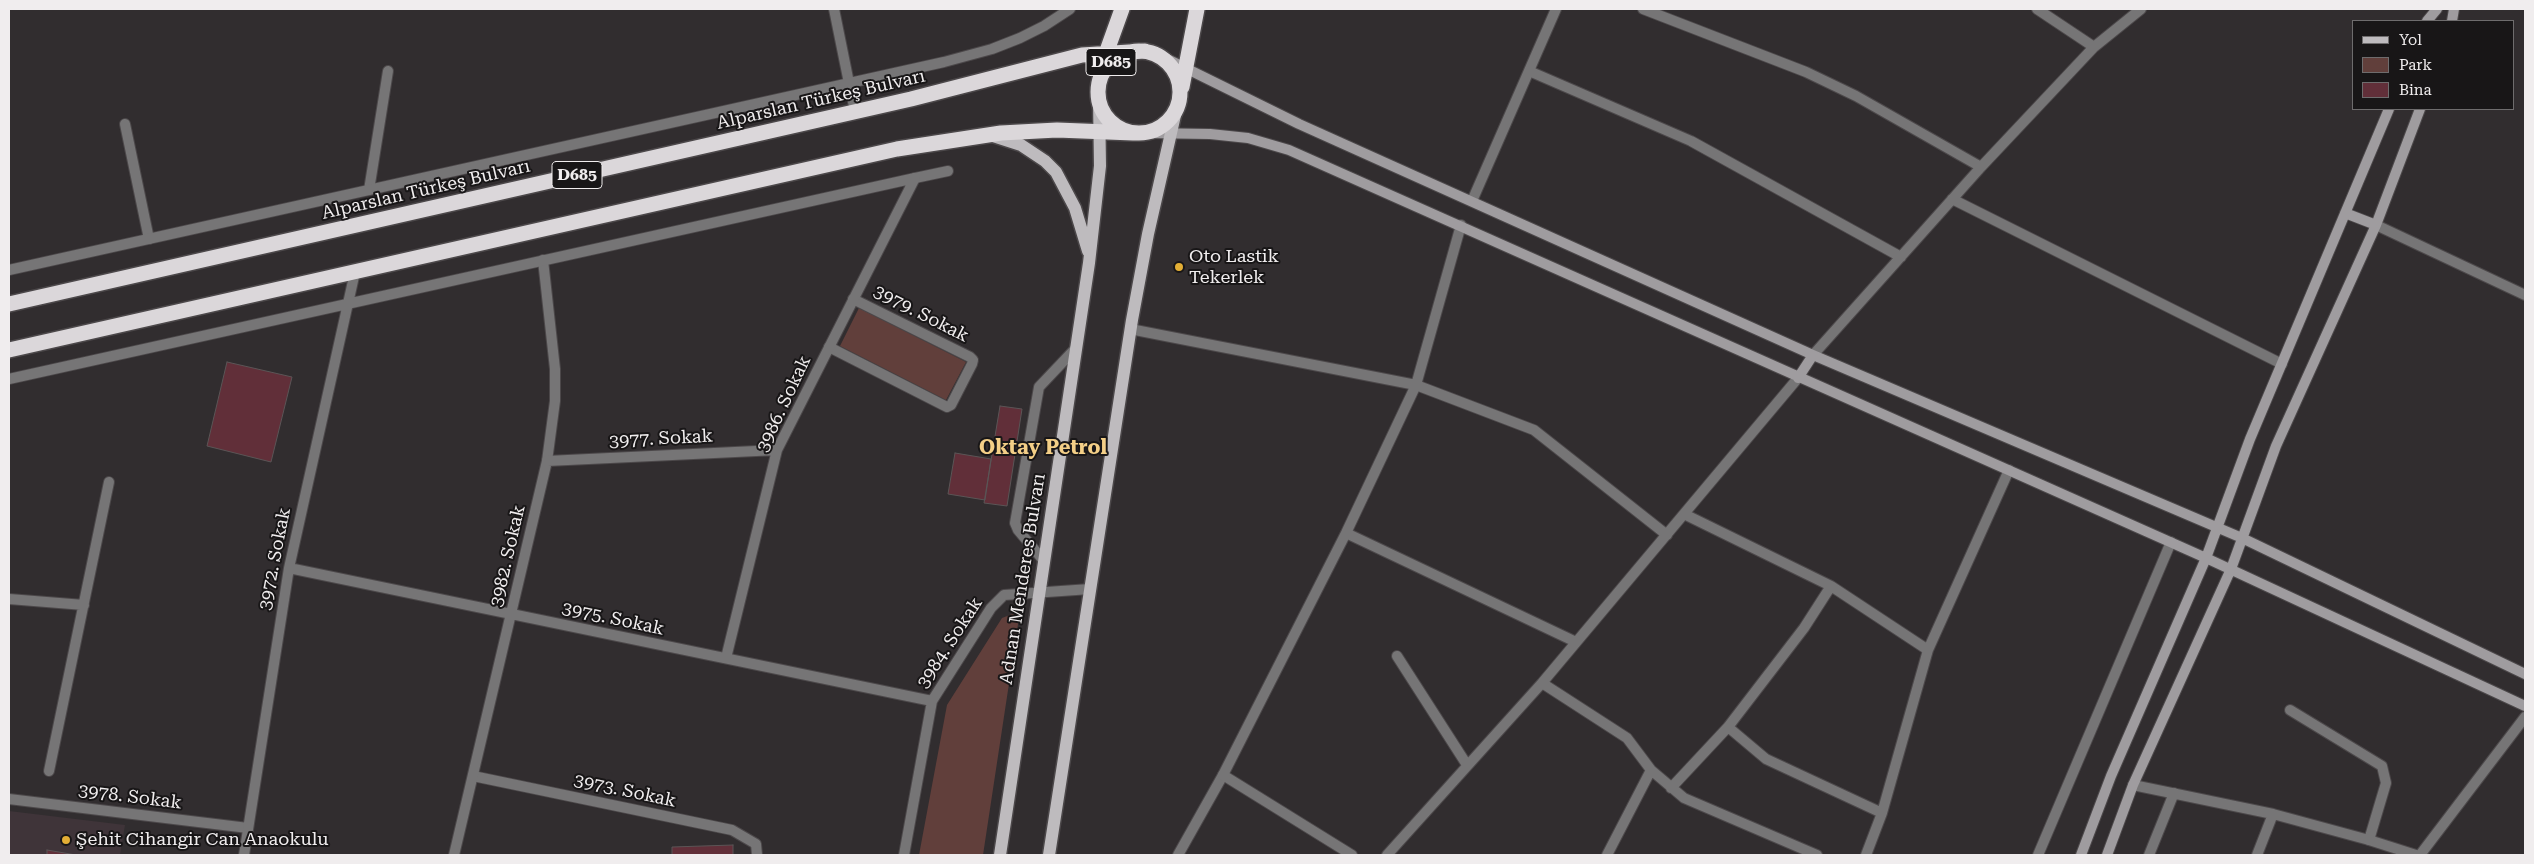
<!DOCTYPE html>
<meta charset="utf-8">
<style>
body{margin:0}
#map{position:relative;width:2534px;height:864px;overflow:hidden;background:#312d2f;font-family:"Roboto Serif",serif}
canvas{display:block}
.frame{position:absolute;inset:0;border:10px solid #f0edee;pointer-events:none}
.legend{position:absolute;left:2352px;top:20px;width:162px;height:90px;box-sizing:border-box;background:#181617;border:1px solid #6e6c6d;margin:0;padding:6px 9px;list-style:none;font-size:15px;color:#f0edee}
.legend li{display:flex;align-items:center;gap:10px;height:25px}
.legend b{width:25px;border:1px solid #6e6c6d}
</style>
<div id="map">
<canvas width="2534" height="864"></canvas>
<div class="frame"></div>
<ul class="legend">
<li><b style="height:6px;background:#bebbbe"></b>Yol</li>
<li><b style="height:14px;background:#613f3b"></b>Park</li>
<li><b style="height:14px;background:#612f39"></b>Bina</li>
</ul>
</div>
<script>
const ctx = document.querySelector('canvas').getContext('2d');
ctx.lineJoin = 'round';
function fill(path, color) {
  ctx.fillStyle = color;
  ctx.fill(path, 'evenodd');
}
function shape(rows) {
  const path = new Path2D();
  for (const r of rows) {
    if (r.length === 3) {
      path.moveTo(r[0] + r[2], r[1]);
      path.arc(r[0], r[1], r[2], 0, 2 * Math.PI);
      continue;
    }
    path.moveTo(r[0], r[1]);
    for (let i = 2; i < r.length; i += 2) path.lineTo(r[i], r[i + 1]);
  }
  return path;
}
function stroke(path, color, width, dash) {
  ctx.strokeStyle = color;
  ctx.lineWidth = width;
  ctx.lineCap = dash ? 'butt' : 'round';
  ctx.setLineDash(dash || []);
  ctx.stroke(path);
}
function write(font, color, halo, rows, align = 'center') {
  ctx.font = font + ' "Roboto Serif",serif';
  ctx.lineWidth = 4;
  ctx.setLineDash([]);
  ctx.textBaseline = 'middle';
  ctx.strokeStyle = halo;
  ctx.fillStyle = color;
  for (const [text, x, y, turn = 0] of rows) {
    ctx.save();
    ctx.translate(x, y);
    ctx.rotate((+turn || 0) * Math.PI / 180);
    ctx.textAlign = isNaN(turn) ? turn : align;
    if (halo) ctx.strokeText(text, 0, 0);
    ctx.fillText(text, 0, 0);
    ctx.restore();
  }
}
fill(shape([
 [9,811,125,825,120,855,9,855]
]), '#3f3439');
fill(shape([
 [859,308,966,362,946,400,840,346],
 [1020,611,983,855,919,855,947,705,1002,618]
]), '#613f3b');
const building = shape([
 [227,362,292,377,271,462,207,446,227,362],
 [1000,406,1022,409,1007,506,984,503,1000,406],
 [955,453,991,459,985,500,948,494,955,453],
 [733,845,733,855,672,855,672,847,733,845],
 [47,850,76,855,47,855,47,850]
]);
fill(building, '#612f39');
stroke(building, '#5b5556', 1);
const lane = shape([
 [834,9,849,83],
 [125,124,149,239],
 [915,178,948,171],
 [369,190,388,71],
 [543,260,555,369,555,401,547,461],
 [829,347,947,407,951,405,972,364,973,360,970,357,853,299],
 [1044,561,1018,530,1015,523,1039,387,1077,347],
 [2290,710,2382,766,2386,783,2369,840],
 [473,776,732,830,756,844,757,855],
 [9,799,248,828],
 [1178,855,1223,775]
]);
const street = shape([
 [1643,9,1806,72,1856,96,1981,167],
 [2037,9,2094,47],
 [1529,71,1691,141,1901,257],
 [849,83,855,111],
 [1952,199,2282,364],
 [1472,201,1556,9],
 [2376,225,2525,295],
 [9,270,944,62,992,49,1020,38,1044,26,1070,9],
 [1130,329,1416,385,1534,430,1667,535],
 [1813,355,1981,167,2094,47,2141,9],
 [9,379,915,178],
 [1684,514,1831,586,1928,650],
 [1346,533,1576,642],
 [289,568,932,701],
 [9,599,84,605],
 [1397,656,1467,765],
 [726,658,777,450,915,178],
 [1542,683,1627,738,1651,770,1684,798,1817,855],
 [1728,727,1766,759,1882,813],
 [49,771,109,482],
 [2133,785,2273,814,2257,855],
 [1671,788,1728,727,1804,628,1831,586],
 [2273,814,2369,840,2416,855],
 [244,855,289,568,355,272],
 [454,855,547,461,777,450],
 [904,855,932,701,991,608,1004,595,1090,589],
 [1352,855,1223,775,1346,533,1416,385,1461,225],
 [1387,855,1542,683,1798,378],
 [1607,855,1651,770],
 [1866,855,1882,813,1928,650,2009,470],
 [2038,855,2171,542],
 [2149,855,2174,793],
 [2420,855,2525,717]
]);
const secondary = shape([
 [2427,21,2437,9],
 [2452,21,2454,9],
 [1157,54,1299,124,1813,355,2242,538,2525,674],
 [1145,133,1210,134,1248,138,1289,150,2206,558,2525,706],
 [2345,213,2376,225],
 [1798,378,1813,355],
 [2081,855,2111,776,2206,558,2250,439,2389,109],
 [2107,855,2133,785,2231,569,2276,446,2376,225,2420,109]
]);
const primary = shape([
 [990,135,1021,145,1045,161,1056,172,1075,208,1088,251],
 [1000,855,1089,263,1100,166,1099,100],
 [1049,855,1132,320,1148,234,1176,111]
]);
const highway = shape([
 [1139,92,41],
 [1104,59,1122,9],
 [1182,87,1197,9],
 [9,304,911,99,1082,55,1145,51],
 [9,350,897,149,1001,133,1057,130,1133,133]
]);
stroke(lane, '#4c484a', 12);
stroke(street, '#4c484a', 12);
stroke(secondary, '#4c484a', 12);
stroke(primary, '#4c484a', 15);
stroke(highway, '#4c484a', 18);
stroke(lane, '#767576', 10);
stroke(street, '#767576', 10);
stroke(secondary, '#9f9c9f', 10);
stroke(primary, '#bebbbe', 12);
stroke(highway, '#dbd7da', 15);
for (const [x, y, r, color] of [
 [1179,267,5,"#e3ae35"],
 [66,840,5,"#e3ae35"]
]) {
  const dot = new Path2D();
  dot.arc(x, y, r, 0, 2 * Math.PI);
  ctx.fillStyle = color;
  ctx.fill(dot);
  stroke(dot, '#181617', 2);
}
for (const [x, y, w] of [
 [1111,62,50],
 [577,175,50]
]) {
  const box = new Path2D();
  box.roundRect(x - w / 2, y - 13.5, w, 27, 4);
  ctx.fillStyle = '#181617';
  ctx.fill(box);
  stroke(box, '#f0edee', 1);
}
write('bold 16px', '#f0edee', null, [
 ["D685",1111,62],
 ["D685",577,175]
]);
write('18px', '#f0edee', '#181617', [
 ["Alparslan Türkeş Bulvarı",821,100,-13],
 ["Alparslan Türkeş Bulvarı",426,190,-13],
 ["3979. Sokak",921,314,27],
 ["3986. Sokak",784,404,-65],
 ["3977. Sokak",661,439,-3],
 ["3982. Sokak",508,556,-77],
 ["3972. Sokak",275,559,-79],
 ["Adnan Menderes Bulvarı",1023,579,-81],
 ["3975. Sokak",613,619,12],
 ["3984. Sokak",950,643,-57],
 ["3973. Sokak",625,791,12],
 ["3978. Sokak",130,797,7]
]);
write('18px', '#f0edee', '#181617', [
 ["Oto Lastik",1189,257],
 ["Tekerlek",1189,278],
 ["Şehit Cihangir Can Anaokulu",76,840]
], 'left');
write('bold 20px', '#f4cf87', '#181617', [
 ["Oktay Petrol",1043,448]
]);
</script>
